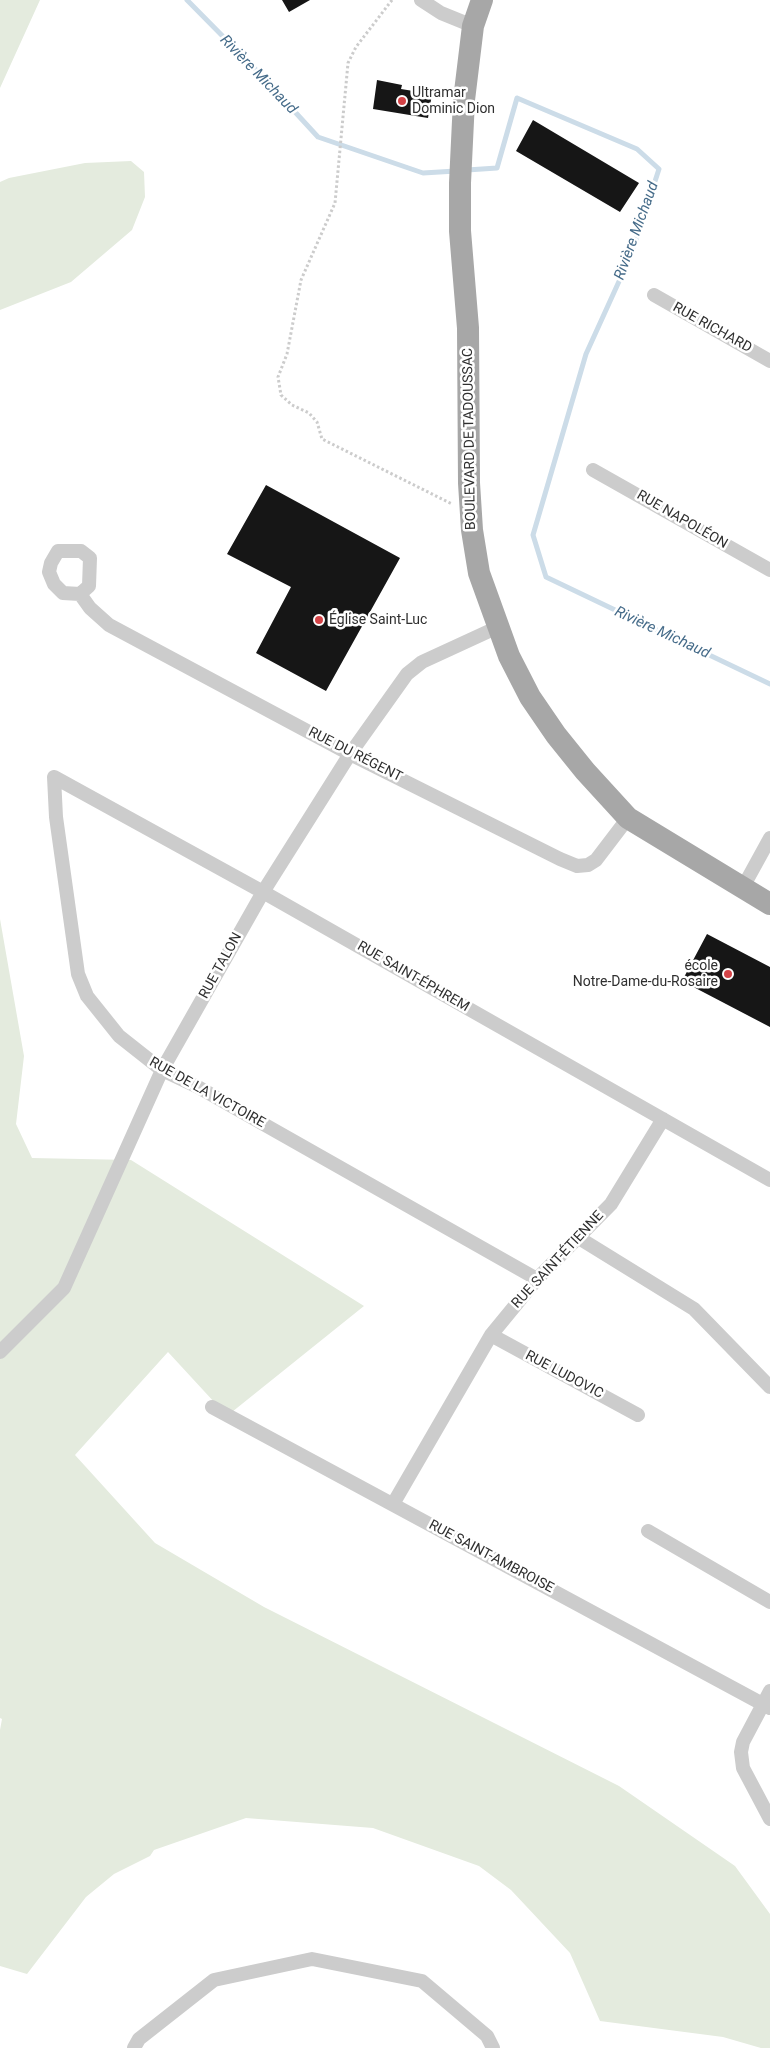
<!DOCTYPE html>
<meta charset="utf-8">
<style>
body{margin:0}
canvas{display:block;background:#fff}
</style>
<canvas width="770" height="2048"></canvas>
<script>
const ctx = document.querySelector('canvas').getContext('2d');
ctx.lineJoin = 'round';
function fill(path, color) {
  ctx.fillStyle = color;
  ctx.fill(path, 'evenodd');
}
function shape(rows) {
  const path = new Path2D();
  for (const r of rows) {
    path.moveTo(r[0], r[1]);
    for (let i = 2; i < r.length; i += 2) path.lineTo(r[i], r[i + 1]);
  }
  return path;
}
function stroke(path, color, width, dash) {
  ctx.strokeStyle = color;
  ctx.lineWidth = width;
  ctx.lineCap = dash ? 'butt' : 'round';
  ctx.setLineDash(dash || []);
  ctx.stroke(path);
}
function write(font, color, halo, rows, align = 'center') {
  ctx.font = font + ' Roboto,sans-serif';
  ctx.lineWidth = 5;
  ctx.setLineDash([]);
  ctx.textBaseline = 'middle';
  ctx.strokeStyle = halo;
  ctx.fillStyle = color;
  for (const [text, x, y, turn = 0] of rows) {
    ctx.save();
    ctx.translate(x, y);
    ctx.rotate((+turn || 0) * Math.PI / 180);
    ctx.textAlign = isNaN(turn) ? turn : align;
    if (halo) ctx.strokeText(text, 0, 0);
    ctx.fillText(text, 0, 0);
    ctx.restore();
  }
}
fill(shape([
 [0,0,40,0,0,88],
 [131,161,144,172,145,197,132,230,71,282,0,310,0,182,9,178,85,163],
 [0,919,24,1056,16,1124,32,1158,131,1160,364,1306,227,1416,168,1352,75,1455,155,1543,264,1607,619,1786,735,1866,770,1914,770,2048,761,2048,723,2037,600,2021,570,1953,511,1890,479,1866,373,1828,246,1818,154,1850,150,1856,114,1874,86,1897,27,1974,0,1966,0,1730,2,1719,0,1718]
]), '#e4ebde');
stroke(shape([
 [187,0,262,76,318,137,423,173,456,171],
 [467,170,497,168,517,98,637,149,659,169,631,255,586,354,533,535,546,577,770,684]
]), '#ccdce8', 5);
fill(shape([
 [282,0,310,0,289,12],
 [377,80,402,85,401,89,432,94,428,118,373,109],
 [533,120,639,183,620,212,516,151],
 [266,485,400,558,326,691,256,653,291,587,227,554],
 [707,934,770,967,770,1027,682,981]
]), '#161616');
stroke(shape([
 [392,0,356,47,348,63,335,203,301,280,287,354,278,377,281,395,292,405,309,413,317,422,322,439,452,504]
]), '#ccc', 3, [2.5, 2.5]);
stroke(shape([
 [421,0,441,13,473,26],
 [654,295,770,361],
 [593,470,770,570],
 [58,551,81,551,90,558,89,586,80,594,63,593,54,584,49,572,51,563,58,551],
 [80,594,90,608,109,625,350,754,560,859,577,866,588,865,596,860,628,818],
 [54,777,263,892,770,1180],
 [54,777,56,817,78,974,87,996,119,1036,162,1070,198,1087,537,1279],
 [742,889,770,838],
 [579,1238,694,1309,770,1387],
 [491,1335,638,1415],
 [0,1352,64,1288,162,1070,263,892,350,754,407,674,422,662,498,627],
 [212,1407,770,1708],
 [393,1504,491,1335,537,1279,611,1204,663,1119],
 [648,1531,770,1602],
 [770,1691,743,1742,741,1752,743,1768,770,1819],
 [134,2048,139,2039,214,1980,312,1959,422,1981,487,2036,493,2048]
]), '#ccc', 14);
stroke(shape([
 [482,0,473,26,464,100,460,183,460,231,468,328,469,483,472,530,479,573,509,656,530,697,556,735,585,771,628,818,770,904]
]), '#a7a7a7', 22);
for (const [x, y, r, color] of [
 [402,101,5,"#d44347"],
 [319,620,5,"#d44347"],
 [728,974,5,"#d44347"]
]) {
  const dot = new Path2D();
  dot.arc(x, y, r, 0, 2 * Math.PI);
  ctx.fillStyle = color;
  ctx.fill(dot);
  stroke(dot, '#fff', 2);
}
write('14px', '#2f2f2f', '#fff', [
 ["Ultramar",412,93],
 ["Dominic Dion",412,109],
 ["Église Saint-Luc",329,620],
 ["école",718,966,"right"],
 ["Notre-Dame-du-Rosaire",718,982,"right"]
], 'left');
write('14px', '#2f2f2f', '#fff', [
 ["RUE RICHARD",712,328,29],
 ["BOULEVARD DE TADOUSSAC",470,439,-91],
 ["RUE NAPOLÉON",682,520,30],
 ["RUE DU RÉGENT",355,755,27],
 ["RUE TALON",221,966,-61],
 ["RUE SAINT-ÉPHREM",413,977,30],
 ["RUE DE LA VICTOIRE",207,1093,29],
 ["RUE SAINT-ÉTIENNE",558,1260,-47],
 ["RUE LUDOVIC",564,1375,28],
 ["RUE SAINT-AMBROISE",491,1557,28]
]);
write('italic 15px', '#456b89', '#fff', [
 ["Rivière Michaud",258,75,46],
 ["Rivière Michaud",637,231,-70],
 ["Rivière Michaud",662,633,25]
]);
</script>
